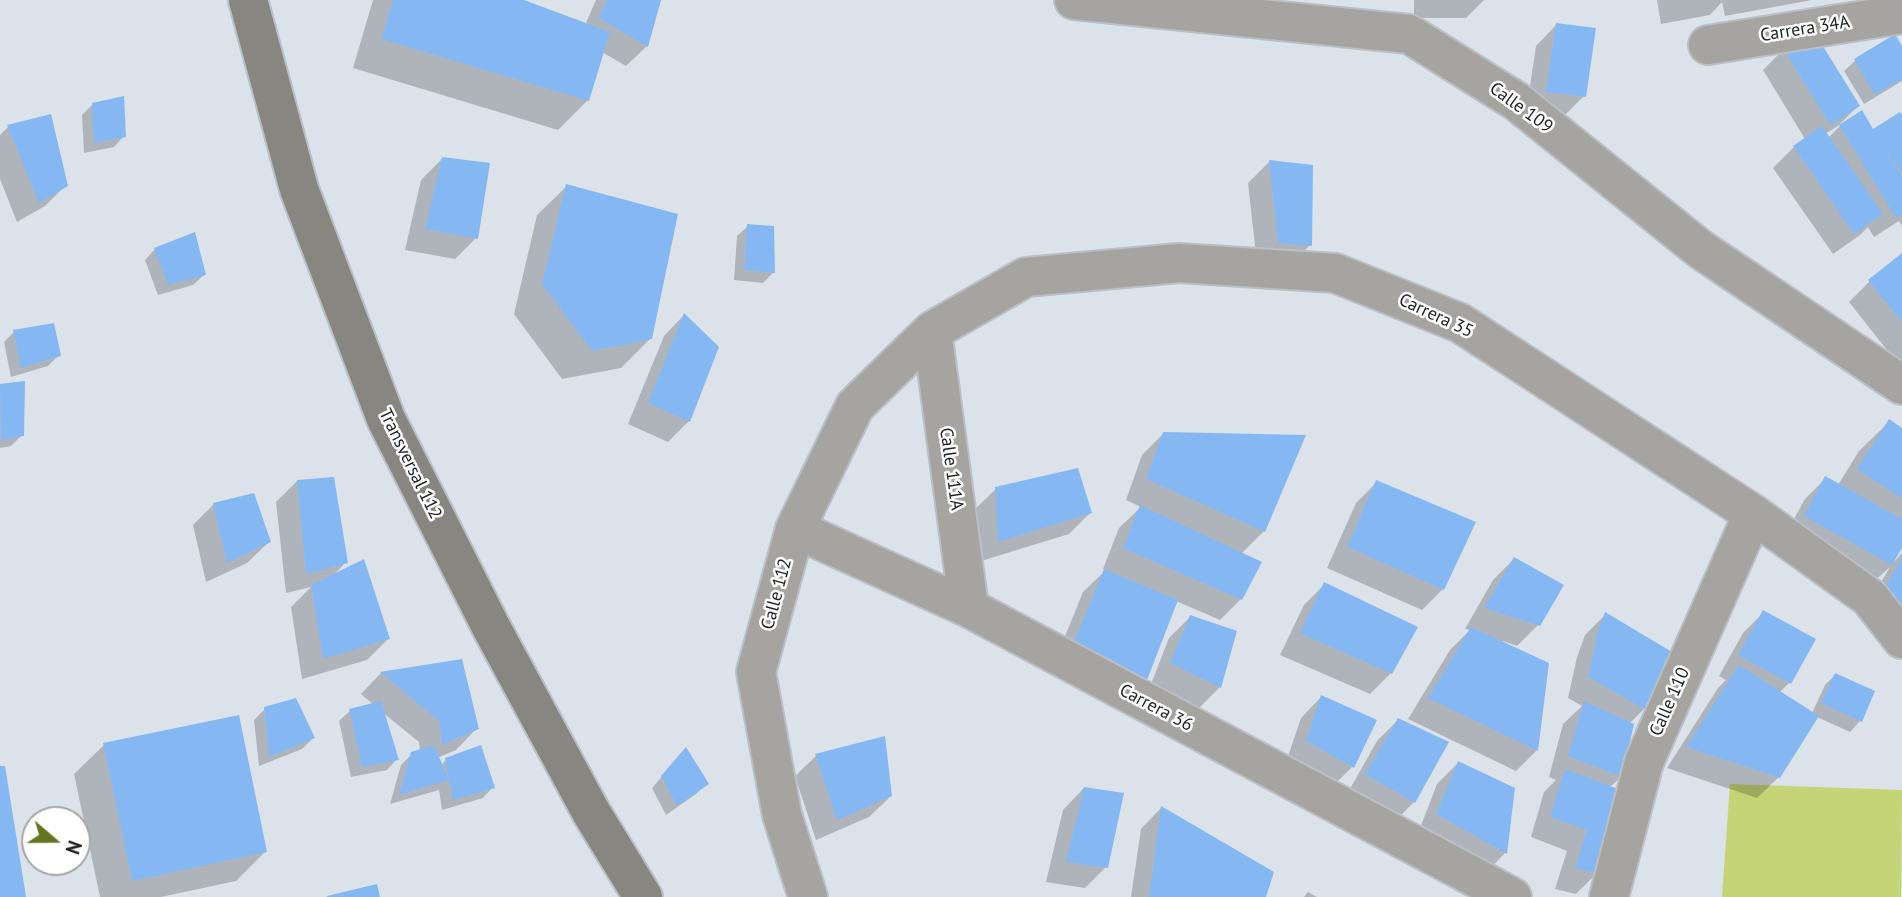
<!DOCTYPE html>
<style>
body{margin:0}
#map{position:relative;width:1902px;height:897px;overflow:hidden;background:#dbe2e9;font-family:"PT Sans",sans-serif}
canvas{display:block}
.north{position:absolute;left:21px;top:806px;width:70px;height:70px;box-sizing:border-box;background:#fff;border:2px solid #a5a6a7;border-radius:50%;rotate:110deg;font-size:19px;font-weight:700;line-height:28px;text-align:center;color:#1d2022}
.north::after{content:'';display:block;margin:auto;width:24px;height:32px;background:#657421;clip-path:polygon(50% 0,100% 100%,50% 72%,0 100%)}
</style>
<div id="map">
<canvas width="1902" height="897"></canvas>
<div class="north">N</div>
</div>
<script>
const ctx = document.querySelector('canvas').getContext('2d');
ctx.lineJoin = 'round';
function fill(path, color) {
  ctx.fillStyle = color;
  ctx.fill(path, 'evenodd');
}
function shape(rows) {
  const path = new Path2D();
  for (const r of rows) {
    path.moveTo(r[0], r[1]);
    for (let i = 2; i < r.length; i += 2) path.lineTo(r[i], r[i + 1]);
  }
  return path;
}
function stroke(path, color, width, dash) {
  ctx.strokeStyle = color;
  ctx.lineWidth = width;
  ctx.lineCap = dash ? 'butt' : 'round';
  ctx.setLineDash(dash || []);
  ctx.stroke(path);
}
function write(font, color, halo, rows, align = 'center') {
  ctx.font = font + ' "PT Sans",sans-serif';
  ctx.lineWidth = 5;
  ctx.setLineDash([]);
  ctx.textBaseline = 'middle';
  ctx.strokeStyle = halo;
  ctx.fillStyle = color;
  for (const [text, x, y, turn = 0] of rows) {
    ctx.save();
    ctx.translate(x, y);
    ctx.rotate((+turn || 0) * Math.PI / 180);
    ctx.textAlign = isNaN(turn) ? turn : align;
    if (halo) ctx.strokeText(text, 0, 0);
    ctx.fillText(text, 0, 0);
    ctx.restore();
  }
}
fill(shape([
 [1730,784,1902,790,1901,897,1722,897]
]), '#c4d476');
fill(shape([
 [373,0,519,0,585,25,596,0,659,0,647,46,626,66,602,52,588,100,558,130,353,68],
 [1414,0,1484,0,1466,18,1414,18],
 [1657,0,1812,0,1725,16,1722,2,1710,15,1661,24],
 [1557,24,1584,96,1563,117,1526,113,1536,46],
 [1894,37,1902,49,1902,81,1864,104,1844,71,1855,61],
 [1784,49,1858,106,1838,126,1825,134,1828,138,1840,126,1873,132,1902,118,1902,226,1899,221,1874,237,1868,227,1860,235,1833,254,1773,168,1794,147,1805,139,1763,70],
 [93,104,124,136,114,147,84,153,82,115],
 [8,127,66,185,45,206,17,222,0,179,0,135],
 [442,159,476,238,455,259,405,250,421,180],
 [1269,162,1310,245,1289,266,1257,264,1248,183],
 [567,186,651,338,621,368,562,379,514,314,537,215],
 [748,226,774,272,763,283,734,280,737,236],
 [155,249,204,275,193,285,158,295,145,260],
 [1902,255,1902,361,1898,364,1849,302,1870,281],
 [684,315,689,421,668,442,628,424,664,336],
 [14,332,59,355,48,366,11,377,4,342],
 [23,383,22,435,11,446,0,448,0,386],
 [1889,422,1902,430,1902,546,1893,563,1902,553,1902,639,1900,641,1860,618,1890,567,1870,585,1784,537,1805,499,1826,478,1838,485,1859,451],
 [1163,434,1264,531,1241,554,1241,599,1220,620,1176,601,1146,679,1125,700,1050,673,1083,592,1106,570,1103,569,1119,528,1141,507,1126,500,1142,455],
 [297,481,346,562,333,576,388,639,367,660,302,679,291,607,311,587,286,593,276,502],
 [1377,482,1443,589,1422,610,1327,568,1356,503],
 [996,489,1090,513,1069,534,978,562,974,510],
 [214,504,269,542,247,563,206,582,193,525],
 [1514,559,1538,625,1517,646,1503,641,1502,643,1537,750,1516,771,1408,719,1450,650,1470,630,1465,629,1493,580],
 [1325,584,1391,673,1370,694,1280,655,1304,605],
 [1764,612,1789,683,1779,693,1812,713,1825,685,1835,675,1873,692,1860,721,1850,732,1817,717,1779,777,1757,798,1667,768,1718,688,1726,680,1719,676,1743,633],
 [1605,615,1644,709,1629,724,1621,777,1610,787,1597,873,1576,894,1555,889,1567,851,1531,837,1544,792,1556,780,1549,777,1563,724,1582,706,1568,698,1577,657,1585,635],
 [1190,617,1220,687,1199,708,1151,684,1169,638],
 [460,661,477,728,456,750,437,758,441,765,446,760,493,787,483,798,442,810,439,790,390,804,401,765,412,754,420,751,419,742,382,712,397,759,387,770,351,777,339,721,350,711,374,705,361,694,381,673],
 [1321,697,1352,767,1331,788,1286,762,1301,718],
 [265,709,313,738,302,749,259,766,254,720],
 [1398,720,1414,802,1393,823,1346,796,1377,741],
 [104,745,265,852,236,881,161,897,100,897,74,774],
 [816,756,891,796,869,817,816,840,795,776],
 [676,760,707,783,696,794,666,815,652,788],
 [1458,763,1513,789,1505,853,1485,874,1417,836,1437,784],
 [1084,788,1106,867,1085,888,1046,882,1063,810],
 [1161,808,1265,897,1131,897,1141,829],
 [1308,892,1317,897,1304,897]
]), '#0003');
fill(shape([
 [393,0,524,0,610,32,589,101,381,39],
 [607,0,661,0,648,47,599,18],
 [1556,23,1596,28,1586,97,1546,92],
 [1813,30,1860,106,1830,125,1783,48],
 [1895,34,1902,46,1902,79,1875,95,1854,59],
 [124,96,126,137,94,143,92,103],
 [1862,110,1873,129,1900,112,1902,115,1902,173,1886,150,1902,177,1902,214,1896,218,1839,125],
 [51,114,68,186,39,203,7,125],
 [1822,126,1883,214,1854,234,1793,146],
 [442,157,490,163,478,239,425,229],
 [1269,160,1313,165,1312,246,1278,243],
 [566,184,678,214,652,339,592,351,542,284],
 [747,224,774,226,775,273,744,270],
 [195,232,206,275,168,285,154,248],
 [1902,253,1902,322,1868,280],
 [684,313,719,347,690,422,648,403],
 [54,323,61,356,21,368,13,330],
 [25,381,24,436,1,440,0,384],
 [1889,419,1902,428,1902,498,1857,469],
 [1163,432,1306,435,1265,532,1146,479],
 [1078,468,1092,513,998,542,995,487],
 [1825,476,1902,519,1902,548,1892,565,1804,516],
 [334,477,348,563,306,574,297,480],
 [1376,480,1476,522,1444,590,1347,547],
 [254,493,271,542,227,563,213,503],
 [1140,505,1262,562,1242,600,1123,548],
 [1514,557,1564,585,1540,626,1484,608],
 [1902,558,1902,609,1880,596],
 [364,559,390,639,323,659,311,585],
 [1104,569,1178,600,1147,680,1070,652],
 [1324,582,1418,627,1392,674,1300,633],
 [1763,610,1816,639,1791,684,1738,655],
 [1605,612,1672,652,1646,710,1588,677,1597,635],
 [1190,615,1237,631,1221,688,1170,663],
 [1471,627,1549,663,1538,751,1428,698],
 [462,659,479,729,442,745,439,721,380,672],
 [1739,665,1819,716,1780,778,1686,747],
 [1835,673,1875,691,1862,722,1821,703],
 [1321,695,1377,720,1354,768,1306,741],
 [296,698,315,738,269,757,264,707],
 [381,701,399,760,362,767,349,709],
 [1584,701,1634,724,1622,777,1568,756],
 [239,715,267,852,132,881,103,743],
 [1398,718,1449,742,1415,803,1365,774],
 [885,736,892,796,837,820,815,754],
 [434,745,449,780,399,795,411,752],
 [481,745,495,788,453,800,445,758],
 [686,747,709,784,677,806,661,776],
 [1458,761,1515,788,1507,854,1436,814],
 [0,766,5,766,26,897,0,897],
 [1565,769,1621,790,1599,874,1575,868,1587,830,1550,817],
 [1084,787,1124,793,1108,868,1066,862],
 [1161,806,1274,872,1266,897,1149,897],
 [377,884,380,897,327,897,327,896]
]), '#85b8f3');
const street = shape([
 [1074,0,1409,34,1516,101,1700,249,1902,385],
 [1708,45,1902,14],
 [932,331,969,608],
 [795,529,969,608,1512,897],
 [808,897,782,815,756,672,795,529,855,406,932,331,1026,277,1179,263,1335,273,1460,323,1753,514,1870,598,1902,639],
 [1609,897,1644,762,1753,514]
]);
const secondary = shape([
 [248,0,299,189,386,419,491,627,591,812,643,897]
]);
stroke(street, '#b9bfc5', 42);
stroke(secondary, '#b9bfc5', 42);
stroke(street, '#a5a4a0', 38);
stroke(secondary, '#888680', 38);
write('18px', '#1d2022', '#fff', [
 ["Carrera 34A",1805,29,-9],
 ["Calle 109",1521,108,36],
 ["Carrera 35",1436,316,25],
 ["Transversal 112",410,464,64],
 ["Calle 111A",951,469,82],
 ["Calle 112",777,594,-75],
 ["Calle 110",1670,702,-66],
 ["Carrera 36",1156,708,28]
]);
</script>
